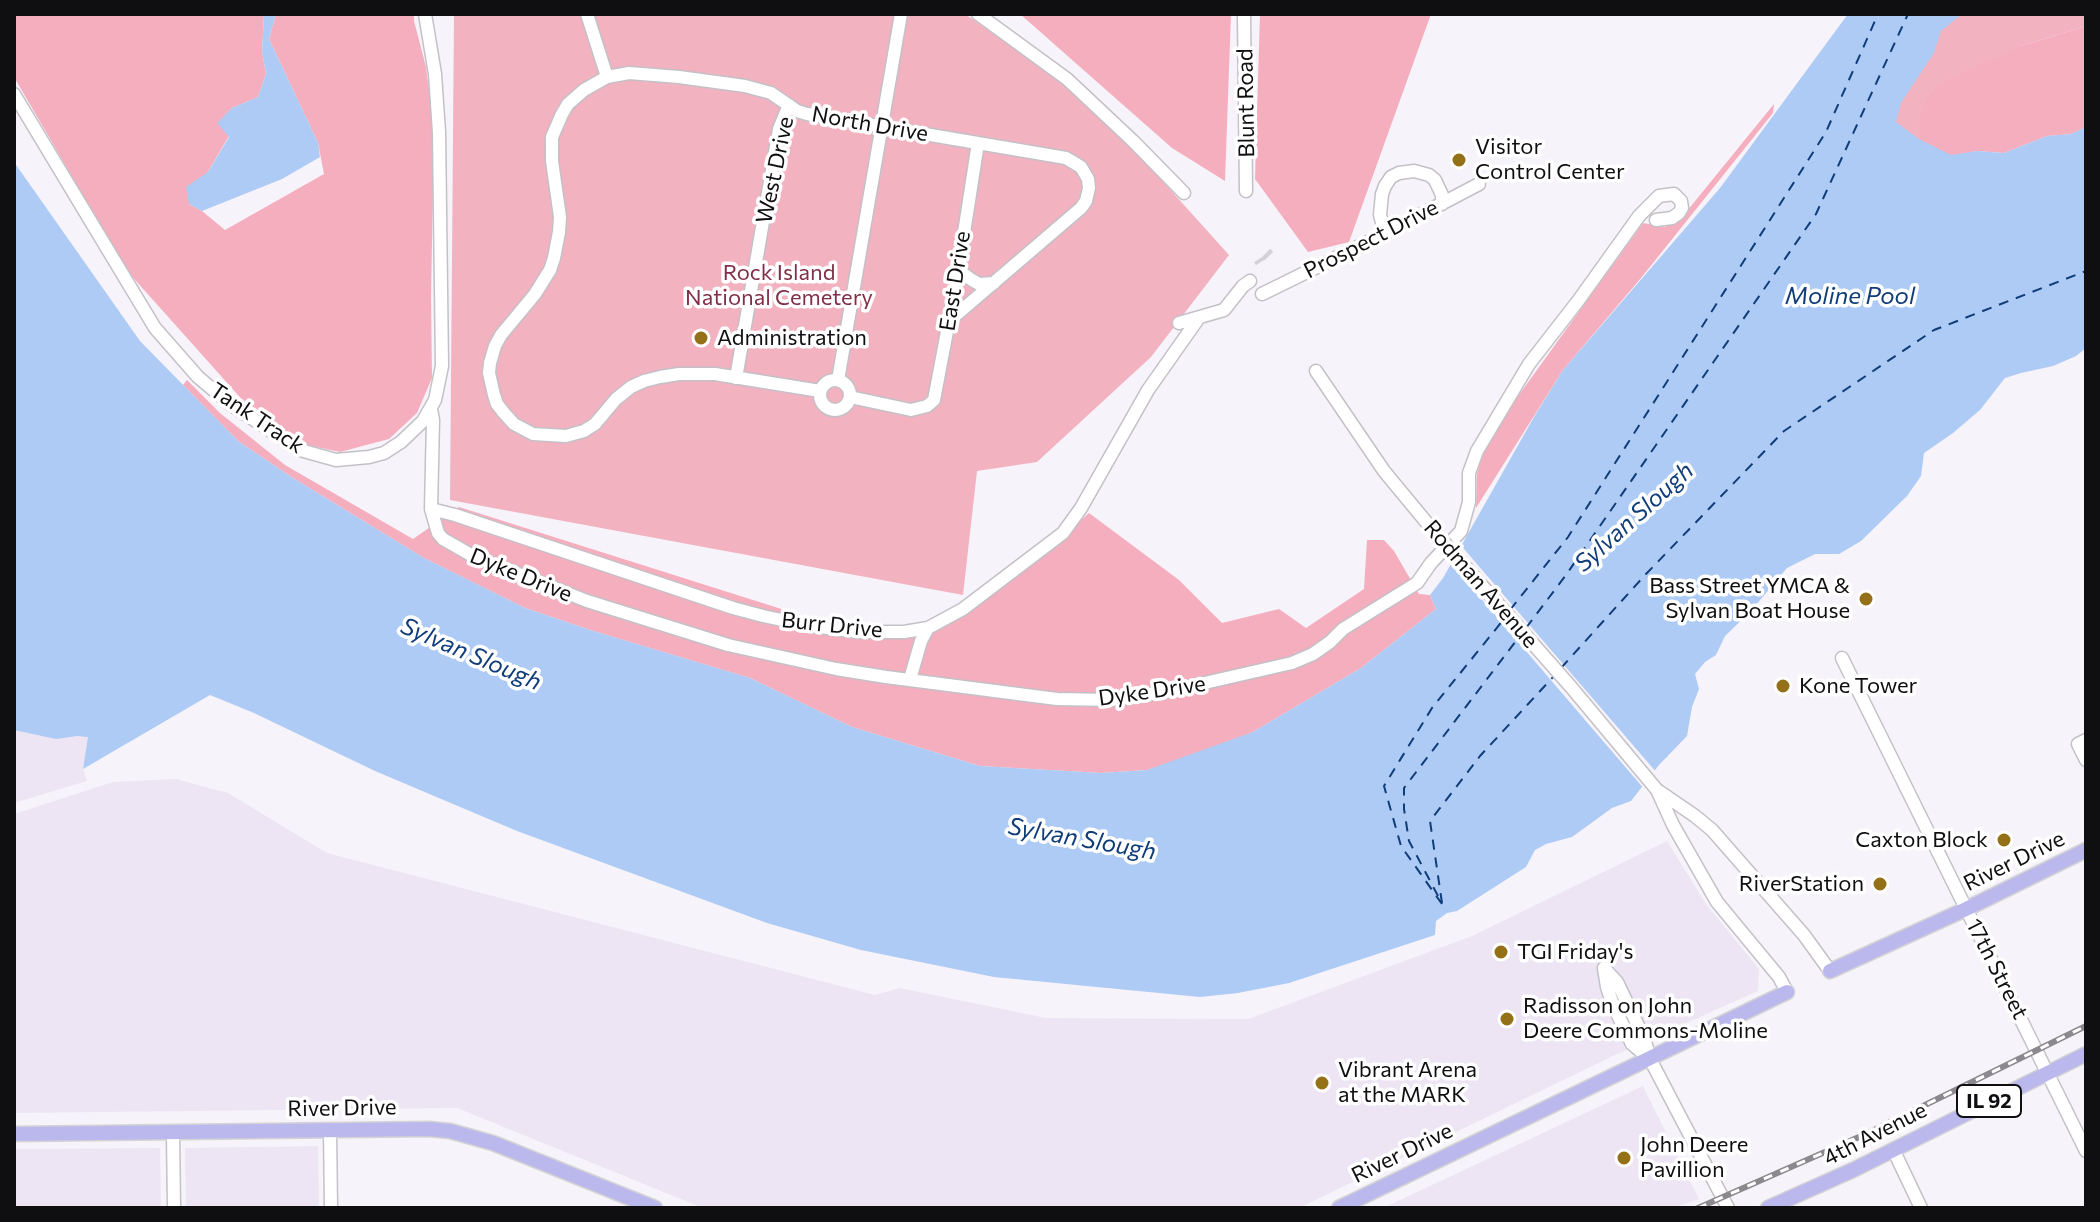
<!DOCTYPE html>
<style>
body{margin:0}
#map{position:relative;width:2100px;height:1222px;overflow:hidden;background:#f7f3fa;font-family:Commissioner,sans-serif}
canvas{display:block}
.frame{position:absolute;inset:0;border:16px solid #0f0e10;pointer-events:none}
</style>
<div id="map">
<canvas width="2100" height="1222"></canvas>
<div class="frame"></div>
</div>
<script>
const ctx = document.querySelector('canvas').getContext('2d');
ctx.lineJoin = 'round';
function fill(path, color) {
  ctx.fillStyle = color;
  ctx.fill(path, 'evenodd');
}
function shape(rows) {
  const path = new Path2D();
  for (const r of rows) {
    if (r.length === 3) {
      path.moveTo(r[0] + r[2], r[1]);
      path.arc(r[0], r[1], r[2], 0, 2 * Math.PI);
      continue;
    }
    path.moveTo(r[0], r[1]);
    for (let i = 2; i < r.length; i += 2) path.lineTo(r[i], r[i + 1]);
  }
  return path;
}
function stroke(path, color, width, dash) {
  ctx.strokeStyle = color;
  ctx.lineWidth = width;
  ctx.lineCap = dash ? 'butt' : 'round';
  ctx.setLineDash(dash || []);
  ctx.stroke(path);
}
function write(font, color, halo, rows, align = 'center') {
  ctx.font = font + ' Commissioner,sans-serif';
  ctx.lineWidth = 7;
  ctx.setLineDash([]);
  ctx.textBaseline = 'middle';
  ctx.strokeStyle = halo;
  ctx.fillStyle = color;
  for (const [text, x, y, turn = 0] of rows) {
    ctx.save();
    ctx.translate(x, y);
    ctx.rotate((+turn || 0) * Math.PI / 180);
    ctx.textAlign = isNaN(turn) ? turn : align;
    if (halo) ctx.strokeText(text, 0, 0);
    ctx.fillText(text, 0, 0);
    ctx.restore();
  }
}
fill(shape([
 [46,667,89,737,83,769,87,781,14,803,14,730,56,738],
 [176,779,228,793,327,853,875,995,900,988,1046,1018,1248,1019,1472,936,1667,841,1706,904,1759,969,1758,991,1613,1056,1299,1208,703,1208,457,1108,14,1113,14,814,113,782],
 [1643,1086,1699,1199,1673,1208,1383,1208],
 [318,1146,319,1208,186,1208,185,1148],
 [160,1148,161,1208,14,1208,14,1149]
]), '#ede5f4');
fill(shape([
 [454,14,965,14,1047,71,1076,94,1148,165,1229,255,1151,357,1037,462,977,471,963,595,450,500],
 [1934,14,2086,14,2086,26,2021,46,1958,161,1886,128]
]), '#f3b2c0');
fill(shape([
 [14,14,264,14,262,51,266,74,258,97,232,108,218,123,229,136,189,204,202,211,225,230,324,174,318,143,269,39,276,14,414,14,414,21,426,67,434,129,431,297,432,378,417,413,389,439,340,452,298,443,255,414,128,272,98,221,14,77],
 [1020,14,1231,14,1225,181,1172,148],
 [1260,14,1431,14,1349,242,1308,252,1255,179],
 [2086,26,2086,127,2071,134,2047,136,2004,153,1977,151,1951,156,1919,139,1920,117,1925,101,1937,86,1966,71,2021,46],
 [1774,104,1773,113,1641,278,1563,370,1476,508,1477,473,1490,435,1643,223,1665,227,1687,211],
 [187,380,220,413,285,465,413,539,459,507,813,619,933,630,1045,553,1089,513,1179,580,1222,623,1279,609,1306,628,1364,589,1367,540,1384,540,1394,551,1419,594,1430,595,1436,609,1361,668,1253,732,1188,757,1147,770,1101,773,980,766,852,727,750,678,590,630,525,608,424,558,293,478,238,441,183,385]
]), '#f4aebd');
fill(shape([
 [264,14,276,14,269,39,318,143,320,157,282,179,202,211,189,204,186,187,208,172,229,137,217,123,232,108,258,97,266,74,262,51],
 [1848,14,1962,14,1941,31,1934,53,1901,103,1896,122,1919,139,1951,155,1977,151,2004,153,2047,136,2071,134,2086,127,2086,348,2076,356,2053,366,2021,373,2005,378,1980,410,1953,433,1924,453,1921,476,1907,496,1861,541,1839,554,1815,554,1787,568,1750,612,1725,636,1716,655,1705,662,1695,674,1699,689,1692,707,1687,736,1659,765,1631,801,1612,808,1572,837,1546,844,1535,850,1526,867,1457,911,1447,913,1436,921,1435,935,1289,983,1238,993,1200,997,994,977,861,950,767,923,517,831,375,771,254,713,210,695,83,769,88,737,77,736,56,739,14,730,14,162,140,341,238,441,293,478,424,558,525,608,590,630,750,678,852,727,980,766,1101,773,1147,770,1253,732,1361,668,1436,609,1430,595,1443,578,1534,417,1563,370,1720,188]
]), '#adcbf4');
fill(shape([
 [1458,542,1657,773,1645,790,1448,560]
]), '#f7f3fa');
stroke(shape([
 [1510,610,1568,537,1826,132,1878,14],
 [1526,628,1566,575,1816,214,1908,14],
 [1561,668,1646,574,1784,431,1934,330,2086,271],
 [1438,896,1409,841,1404,809,1404,788,1519,637],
 [1442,903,1430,821,1480,756,1554,676],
 [1442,904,1401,846,1384,786,1432,708,1504,619]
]), '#103d7a', 2, [10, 8]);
stroke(shape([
 [1266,253,1269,256],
 [1259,259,1261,262]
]), '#d4d1d7', 12, [12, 6]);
const minor = shape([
 [587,14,607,77],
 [978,14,1067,79,1133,141,1184,193],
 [1244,14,1246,191],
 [14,94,155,328,198,377,230,404,300,450,336,460,369,457,384,453,401,442,423,421,435,400,442,366,439,132,435,74,425,14],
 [1385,233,1380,215,1382,194,1385,186,1391,177,1399,173,1414,171,1429,175,1435,180,1442,195,1442,204],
 [959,264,961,272,972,280,979,284,994,283],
 [1262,294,1382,235,1479,184],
 [1179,323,1224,310,1243,286,1250,281],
 [1316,371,1384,471,1427,523],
 [736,378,779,129,789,105],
 [835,395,15],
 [838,380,901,14],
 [820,391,715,374,679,374,660,377,644,381,631,387,616,399,595,424,584,431,566,436,533,434,514,424,504,413,497,404,494,395,489,373,490,363,495,346,501,335,535,294,550,270,554,258,559,232,560,217,552,161,552,137,562,114,568,104,584,90,607,77,629,73,679,77,745,86,771,93,797,111,807,114,1066,158,1081,167,1088,179,1089,188,1086,201,1081,208,949,321],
 [850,397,911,410,927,406,934,400,956,284,978,143],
 [431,409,433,420,431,509,438,533,443,539,471,555,587,601,728,645,836,669,886,677,1057,699,1111,700,1165,692,1292,663,1313,654,1330,642,1343,629,1417,583,1431,563,1461,531,1469,502,1469,473,1477,451,1529,364,1578,301,1639,216,1659,196,1674,194,1681,201,1682,208,1679,213,1672,218,1656,220],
 [431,509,455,515,733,608,763,616,805,625,858,632,904,632,928,628,963,609,1063,533,1081,508,1148,390,1198,319],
 [1842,658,2086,1151],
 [910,679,921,641,928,628],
 [2086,740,2078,744,2086,760],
 [1657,790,1695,816,1712,830,1804,935,1830,971],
 [1657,790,1673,825,1717,902,1779,977,1787,992],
 [1604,968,1617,982,1644,1038,1650,1059,1728,1208],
 [1604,968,1607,987,1613,1005,1632,1044,1650,1059],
 [330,1131,331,1208],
 [173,1132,174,1208],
 [1893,1149,1921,1208]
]);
const major = shape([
 [1830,971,1966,909,2086,850],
 [14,1134,429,1129,450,1131,493,1143,655,1208],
 [1339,1208,1787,992],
 [1768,1208,1853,1170,2086,1054]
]);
stroke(minor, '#c4c0c7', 15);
stroke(major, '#d4d4d4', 17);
stroke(minor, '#fff', 12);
stroke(major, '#bbb8ee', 14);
const rail = shape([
 [1698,1208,1868,1133,2086,1026]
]);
stroke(rail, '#8c898e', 6);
stroke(rail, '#fff', 3, [9]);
const minorBridge = shape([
 [1427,523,1571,687,1657,790]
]);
stroke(minorBridge, '#c4c0c7', 15, []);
stroke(minorBridge, '#fff', 12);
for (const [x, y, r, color] of [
 [1459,160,8,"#947119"],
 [701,338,8,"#947119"],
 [1866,599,8,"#947119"],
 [1783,686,8,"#947119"],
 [2004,840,8,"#947119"],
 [1880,884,8,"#947119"],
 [1501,952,8,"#947119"],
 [1507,1019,8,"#947119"],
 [1322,1083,8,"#947119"],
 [1624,1158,8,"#947119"]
]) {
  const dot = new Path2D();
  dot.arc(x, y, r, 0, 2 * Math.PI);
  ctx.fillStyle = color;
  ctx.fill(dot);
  stroke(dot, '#fff', 3);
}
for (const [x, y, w] of [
 [1989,1101,64]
]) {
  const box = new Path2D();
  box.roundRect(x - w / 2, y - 16, w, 32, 6);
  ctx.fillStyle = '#fff';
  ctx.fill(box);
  stroke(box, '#0f0e10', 2);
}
write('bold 20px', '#0f0e10', null, [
 ["IL 92",1989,1101]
]);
write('22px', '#0f0e10', '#fff', [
 ["Blunt Road",1246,103,-91],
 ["North Drive",870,124,10],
 ["West Drive",775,170,-78],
 ["Prospect Drive",1371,239,-27],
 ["East Drive",955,281,-81],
 ["Tank Track",257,418,34],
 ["Dyke Drive",521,575,22],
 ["Rodman Avenue",1481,584,49],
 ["Burr Drive",832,625,6],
 ["Dyke Drive",1152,691,-8],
 ["River Drive",2014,861,-26],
 ["17th Street",1997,969,63],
 ["River Drive",342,1108,-1],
 ["4th Avenue",1875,1134,-27],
 ["River Drive",1402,1153,-26]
]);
write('22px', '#0f0e10', '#fff', [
 ["Visitor",1475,147],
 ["Control Center",1475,172],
 ["Administration",717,338],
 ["Bass Street YMCA &",1850,586,"right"],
 ["Sylvan Boat House",1850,611,"right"],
 ["Kone Tower",1799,686],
 ["Caxton Block",1988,840,"right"],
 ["RiverStation",1864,884,"right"],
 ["TGI Friday's",1517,952],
 ["Radisson on John",1523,1006],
 ["Deere Commons-Moline",1523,1031],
 ["Vibrant Arena",1338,1070],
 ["at the MARK",1338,1095],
 ["John Deere",1640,1145],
 ["Pavillion",1640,1170]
], 'left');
write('22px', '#7f2f47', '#fff', [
 ["Rock Island",779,273],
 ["National Cemetery",779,298]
]);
write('italic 24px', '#103d7a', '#fff', [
 ["Moline Pool",1850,296],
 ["Sylvan Slough",1634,517,-42],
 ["Sylvan Slough",471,654,23],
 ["Sylvan Slough",1082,839,10]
]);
</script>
